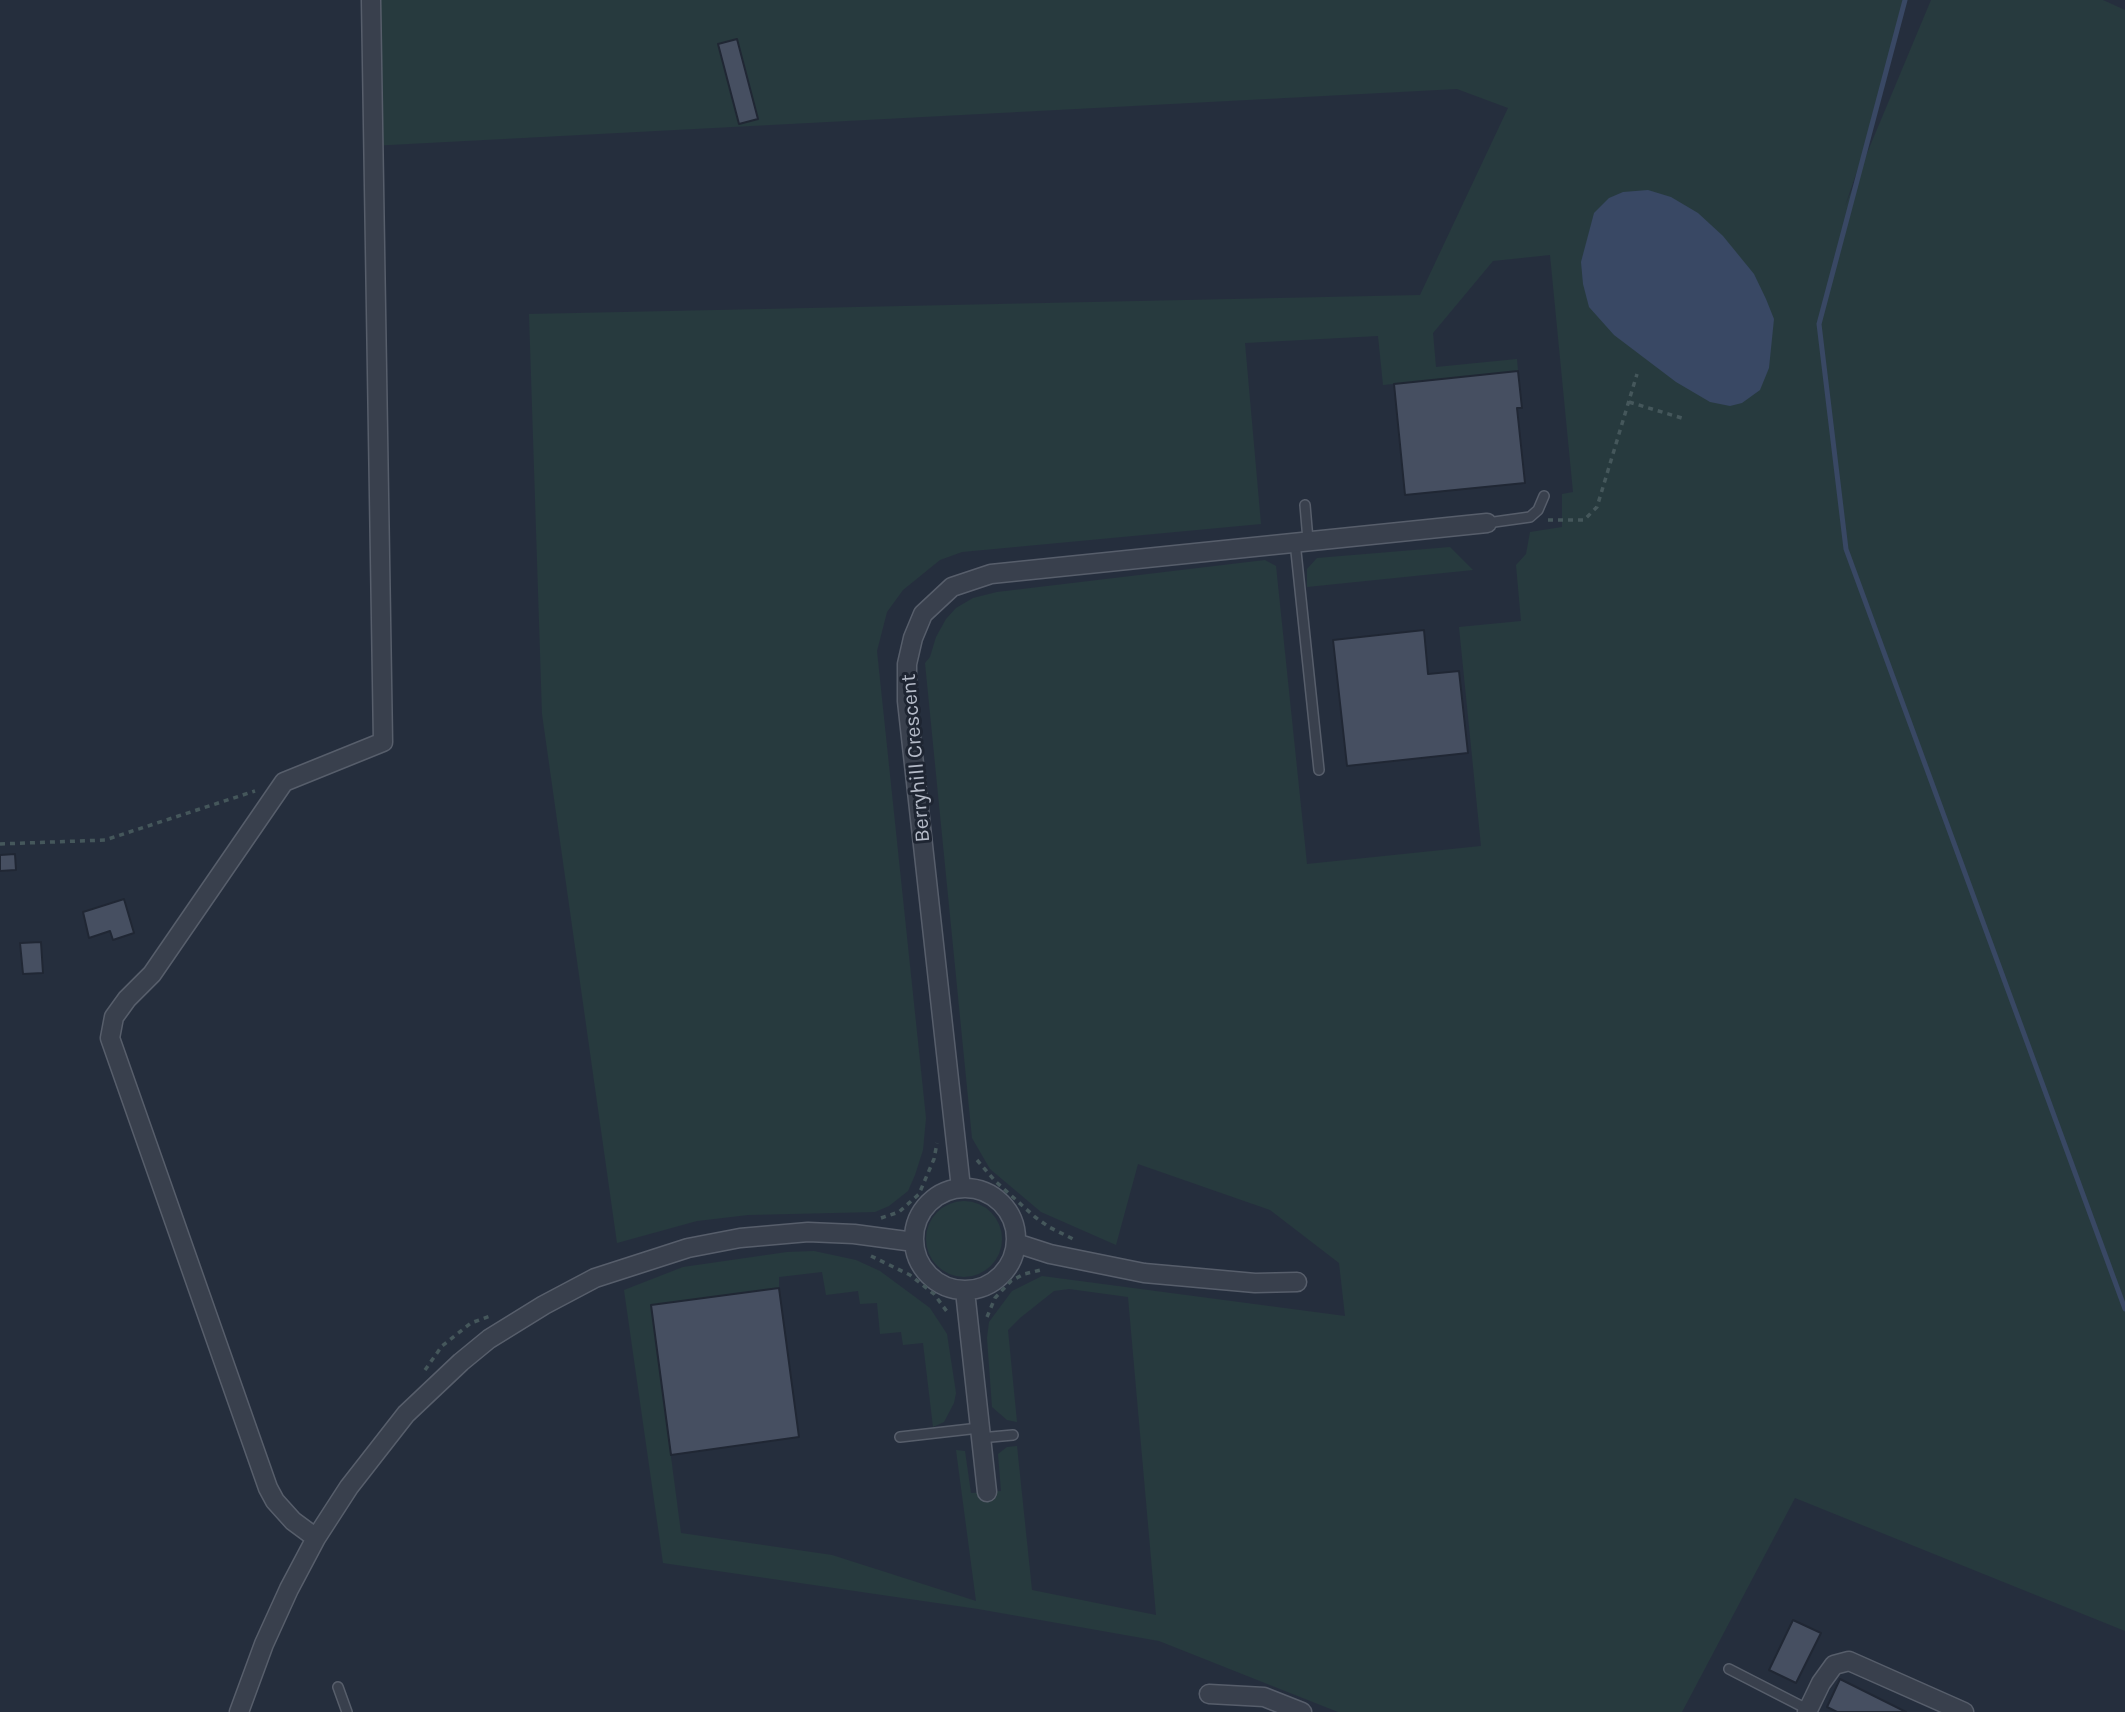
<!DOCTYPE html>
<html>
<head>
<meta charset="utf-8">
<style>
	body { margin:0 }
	canvas { display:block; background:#252e3d }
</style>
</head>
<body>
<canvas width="2125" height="1712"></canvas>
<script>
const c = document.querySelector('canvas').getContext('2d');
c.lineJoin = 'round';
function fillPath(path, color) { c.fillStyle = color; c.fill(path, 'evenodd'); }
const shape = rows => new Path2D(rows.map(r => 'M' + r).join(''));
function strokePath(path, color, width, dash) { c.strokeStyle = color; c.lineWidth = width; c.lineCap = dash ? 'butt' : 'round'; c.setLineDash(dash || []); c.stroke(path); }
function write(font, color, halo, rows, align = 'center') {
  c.font = font + ' Karla,sans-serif'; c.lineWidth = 6; c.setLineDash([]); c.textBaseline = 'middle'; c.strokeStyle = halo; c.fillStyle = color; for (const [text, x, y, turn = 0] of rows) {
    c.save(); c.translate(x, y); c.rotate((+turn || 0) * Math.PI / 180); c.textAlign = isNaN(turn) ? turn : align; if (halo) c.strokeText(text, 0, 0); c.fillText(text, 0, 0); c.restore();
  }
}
fillPath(shape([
	[366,0,1905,0,1865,148,1845,206,1931,0,2103,0,2125,10,2125,1631,1795,1498,1682,1712,1338,1712,1159,1641,978,1609,663,1563,624,1290,683,1267,787,1252,814,1251,856,1260,880,1271,930,1308,947,1334,956,1393,954,1403,944,1422,933,1427,923,1343,903,1345,901,1332,880,1334,877,1303,860,1304,858,1291,826,1295,822,1272,779,1277,779,1288,651,1305,681,1533,832,1555,976,1601,956,1450,965,1451,971,1493,1001,1491,998,1454,1007,1447,1017,1446,1032,1590,1156,1615,1128,1297,1069,1289,1054,1291,1020,1318,1008,1330,1017,1422,1007,1420,992,1407,987,1338,989,1322,1012,1291,1042,1276,1345,1316,1339,1263,1270,1210,1138,1164,1116,1245,1041,1212,990,1169,972,1138,925,663,930,657,936,637,946,619,956,608,973,598,997,592,1265,560,1276,566,1307,864,1481,846,1459,627,1521,621,1516,565,1526,554,1530,532,1562,527,1562,494,1573,492,1550,255,1493,261,1433,333,1436,367,1517,359,1518,371,1383,385,1378,336,1245,343,1261,524,962,552,940,560,903,590,887,612,877,651,926,1118,923,1150,915,1175,908,1191,889,1206,875,1212,748,1215,697,1221,617,1243,542,714,529,314,1420,295,1508,108,1457,89,370,146],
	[1450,547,1473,570,1307,587,1307,569,1317,558],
	'926 1239a38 38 0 1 1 76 0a38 38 0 1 1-76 0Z'
]), '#273a3e');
fillPath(shape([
	[1648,190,1671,197,1698,213,1723,236,1754,274,1766,299,1774,319,1769,368,1760,390,1742,403,1730,406,1710,402,1676,382,1614,335,1589,307,1583,284,1581,262,1594,213,1609,198,1623,192]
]), '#394864');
strokePath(shape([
	[1905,0,1819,324,1846,549,2125,1309]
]), '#394864', 5);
const building = shape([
	[737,39,758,119,739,124,718,44,737,39],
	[1518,371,1522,408,1517,408,1525,483,1405,495,1394,384,1518,371],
	[1424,630,1428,674,1459,671,1468,753,1347,766,1333,640,1424,630],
	[15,854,16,870,0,871,0,855,15,854],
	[124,899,134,933,113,940,110,931,89,938,83,912,124,899],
	[41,942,43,973,23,974,20,943,41,942],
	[779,1288,799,1437,671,1455,651,1305,779,1288],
	[1793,1620,1821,1633,1796,1683,1769,1670,1793,1620],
	[1840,1679,1906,1712,1837,1712,1827,1707,1840,1679]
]);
fillPath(building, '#464f61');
strokePath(building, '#202734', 2);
const service = shape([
	[1305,505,1308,540],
	[1487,523,1530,517,1538,510,1544,496],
	[1295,542,1319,770],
	[900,1437,979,1428],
	[980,1438,1013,1435],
	[1729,1669,1809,1710],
	[338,1687,347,1712]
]);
const minor = shape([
	[961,1188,907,701,907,664,913,638,923,614,952,587,991,574,1487,523],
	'914 1239a51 51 0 1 1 102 0a51 51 0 1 1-102 0Z',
	[1016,1243,1050,1254,1144,1273,1255,1283,1297,1282],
	[965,1291,987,1492],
	[316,1538,293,1521,275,1501,268,1488,110,1038,114,1017,127,999,152,974,284,782,383,742,371,0],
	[1209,1694,1264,1697,1302,1712],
	[239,1712,264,1644,289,1589,316,1538,349,1487,406,1414,461,1362,489,1339,544,1305,595,1278,688,1248,740,1238,808,1232,854,1234,914,1242],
	[1807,1712,1821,1683,1834,1665,1849,1661,1964,1712]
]);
strokePath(service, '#575e6b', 12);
strokePath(minor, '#575e6b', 21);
strokePath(shape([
	[1629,402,1685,419],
	[1548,520,1584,520,1597,507,1637,374],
	[0,844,105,840,255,791],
	[977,1160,995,1181,1035,1217,1049,1227,1073,1239],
	[881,1218,899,1212,919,1194,934,1159,937,1143],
	[871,1256,910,1275,934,1294,948,1313],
	[987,1317,995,1298,1011,1281,1024,1274,1041,1270],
	[425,1370,442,1346,471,1323,490,1316]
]), '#45575b', 3.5, [5, 5]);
strokePath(service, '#39404d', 9);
strokePath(minor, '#39404d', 18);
write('21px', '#b5bbc8', '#1e2532', [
	["Berryhill Crescent",916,758,-95]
]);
</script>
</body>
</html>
